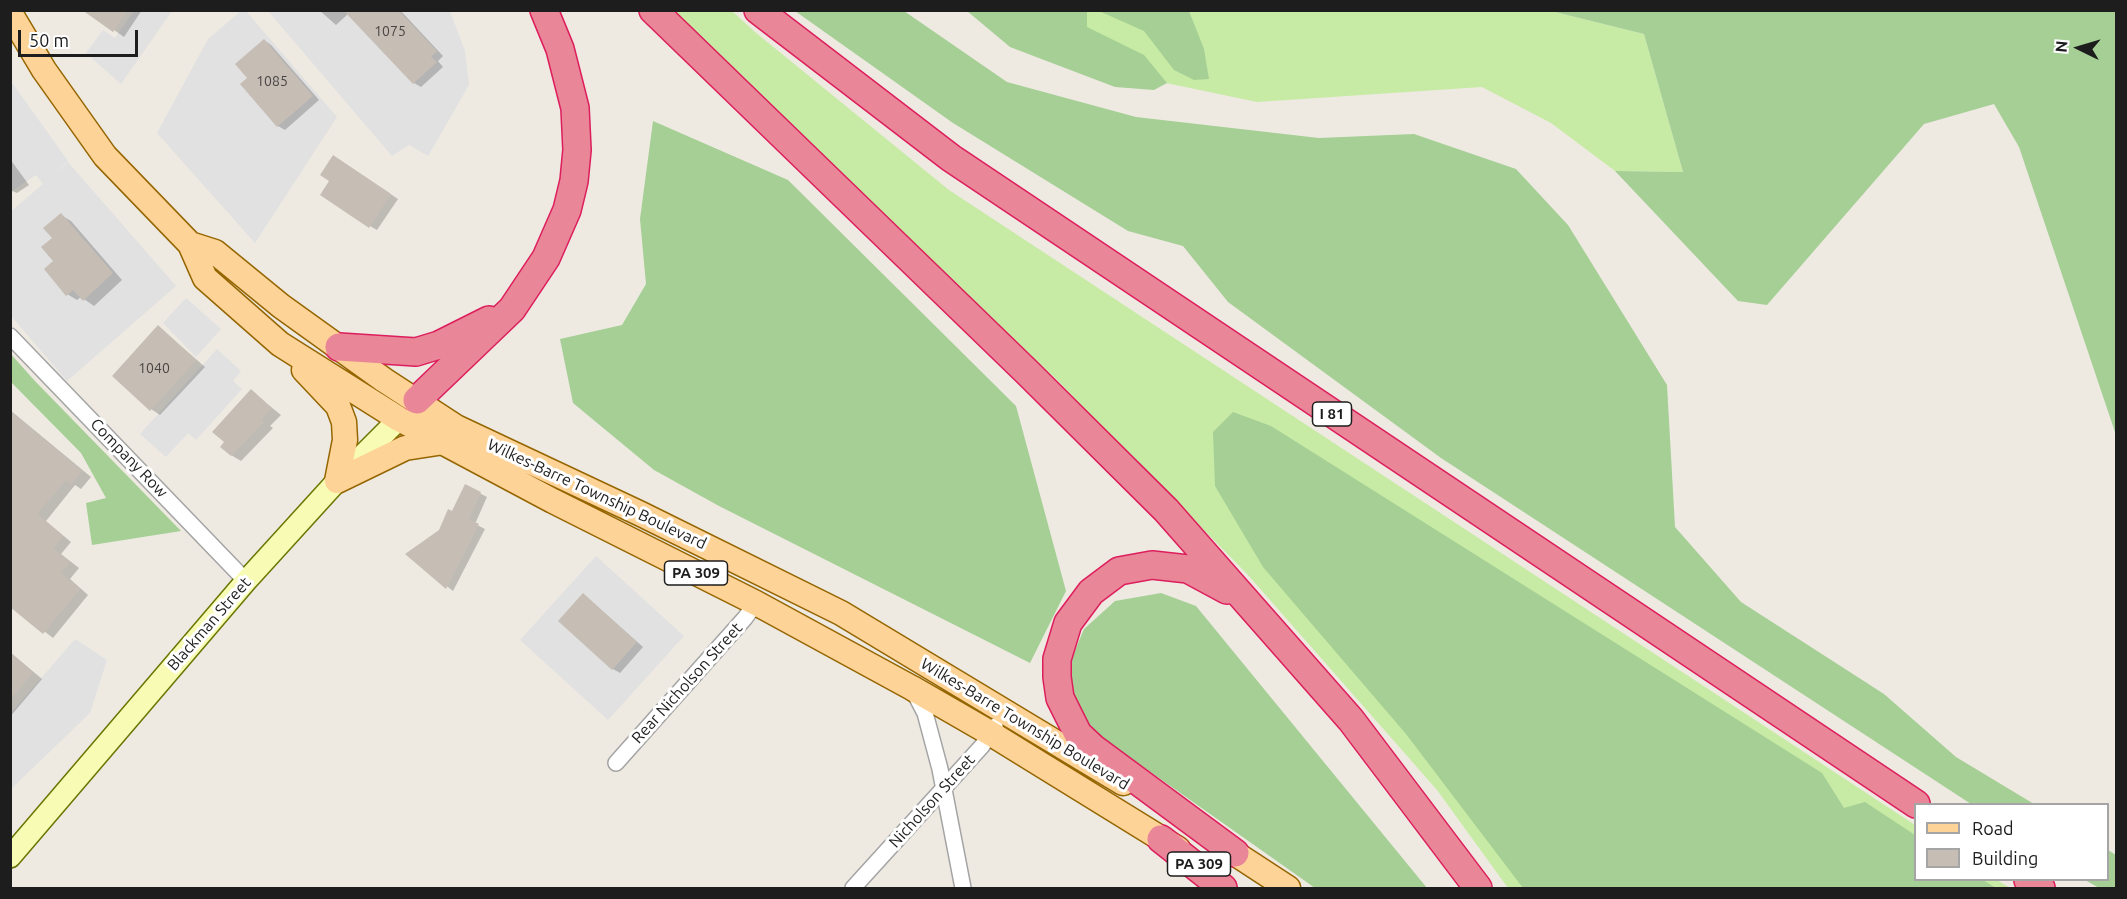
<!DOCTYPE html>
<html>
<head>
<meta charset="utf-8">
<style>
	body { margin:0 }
	#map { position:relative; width:2127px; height:899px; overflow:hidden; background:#eeeae2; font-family:Ubuntu,sans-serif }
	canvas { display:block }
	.frame { position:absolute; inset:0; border:12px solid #1d1d1d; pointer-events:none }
	.legend { position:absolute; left:1914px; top:803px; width:195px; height:78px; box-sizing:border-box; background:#fff; border:2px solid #a5a5a5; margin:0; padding:8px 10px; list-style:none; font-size:18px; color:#1d1d1d }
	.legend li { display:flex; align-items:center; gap:12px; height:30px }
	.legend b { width:30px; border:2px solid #a5a5a5 }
	.north { position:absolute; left:2049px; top:18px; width:60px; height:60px; -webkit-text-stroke:4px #fff; paint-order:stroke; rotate:275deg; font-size:16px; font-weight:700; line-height:24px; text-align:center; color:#1d1d1d }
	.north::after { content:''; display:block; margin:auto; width:21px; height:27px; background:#1d1d1d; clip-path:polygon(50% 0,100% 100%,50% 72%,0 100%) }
	.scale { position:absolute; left:18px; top:30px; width:120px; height:27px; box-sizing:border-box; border:3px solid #1d1d1d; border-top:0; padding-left:8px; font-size:18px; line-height:21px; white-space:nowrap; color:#1d1d1d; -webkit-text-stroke:4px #fff; paint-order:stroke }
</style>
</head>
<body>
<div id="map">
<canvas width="2127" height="899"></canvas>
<div class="frame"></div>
<ul class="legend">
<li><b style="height:8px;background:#fed397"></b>Road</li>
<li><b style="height:16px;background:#c6bdb5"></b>Building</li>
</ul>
<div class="north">N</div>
<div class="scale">50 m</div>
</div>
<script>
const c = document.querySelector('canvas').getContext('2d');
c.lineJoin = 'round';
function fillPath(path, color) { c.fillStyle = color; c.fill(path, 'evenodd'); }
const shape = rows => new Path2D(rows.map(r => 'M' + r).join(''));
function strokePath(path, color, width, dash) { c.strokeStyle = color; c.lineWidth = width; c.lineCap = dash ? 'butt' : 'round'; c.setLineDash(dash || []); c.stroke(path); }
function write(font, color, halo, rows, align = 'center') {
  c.font = font + ' Ubuntu,sans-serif'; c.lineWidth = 6; c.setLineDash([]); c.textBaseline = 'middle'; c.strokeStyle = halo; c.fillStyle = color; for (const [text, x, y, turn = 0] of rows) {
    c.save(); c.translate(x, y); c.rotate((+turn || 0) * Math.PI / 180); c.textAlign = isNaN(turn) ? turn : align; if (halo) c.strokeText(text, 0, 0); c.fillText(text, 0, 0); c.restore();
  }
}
fillPath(shape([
	[667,11,732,11,755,32,949,190,1915,825,1916,880,1997,880,2010,888,1508,888,1437,790,1248,575,1054,377,818,160],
	[974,11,1551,11,1644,34,1683,172,1615,171,1551,123,1482,87,1257,102,1147,79]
]), '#c7eba5');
fillPath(shape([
	[795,11,904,11,1007,82,1136,117,1319,138,1414,134,1516,169,1568,225,1667,385,1675,527,1741,602,1884,694,1956,757,2034,804,1971,804,1441,458,1228,302,1183,246,1128,231,953,123],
	[967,11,1087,11,1087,27,1144,55,1167,83,1154,90,1115,87,1010,47],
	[1099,11,1189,11,1204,49,1209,79,1194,80,1174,70,1144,31],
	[1551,11,2116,11,2116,435,2019,147,1994,104,1924,124,1767,305,1738,301,1615,171,1683,172,1644,34],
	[653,121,788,180,1016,406,1066,591,1030,663,719,506,654,470,573,403,560,339,622,325,646,284,640,219],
	[10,353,34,380,181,531,92,545,86,503,106,498,81,453,11,382],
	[1233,412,1271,426,1822,773,1844,808,1865,802,1915,835,1916,880,1983,880,1996,888,1523,888,1406,734,1263,567,1215,486,1213,432],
	[1161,593,1196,606,1427,888,1315,888,1098,735,1073,704,1068,667,1084,629,1115,601],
	[2108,850,2116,855,2116,888,2099,888,2085,880,2108,880]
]), '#a5cf95');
fillPath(shape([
	[134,11,172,11,121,84,86,53,103,30,115,38],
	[241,11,246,11,337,117,255,243,157,133,208,39],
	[268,11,450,11,465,51,469,85,428,156,409,145,392,156],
	[13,84,68,161,51,176,68,162,176,286,67,381,11,316,10,212,43,184,36,175,11,192,10,85],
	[186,298,221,329,196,357,163,323],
	[217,349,241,371,233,381,242,389,196,440,188,433,166,457,140,434],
	[596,556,684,636,608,720,520,640],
	[75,639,107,660,90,713,11,789,11,713]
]), '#e1e1e1');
fillPath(shape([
	[86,10,142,10,124,37],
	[319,10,400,10,443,56,438,61,443,67,421,87,414,83,348,14,336,25],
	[264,40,271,45,319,100,285,130,278,126,249,78],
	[10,159,29,185,17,193,10,190],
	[341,161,398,199,377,230,370,226],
	[61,215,71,221,122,280,94,306,81,297,77,300,67,294,55,261,54,238],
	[159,327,205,367,160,415,151,409],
	[251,391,281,415,270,426,273,428,241,461,231,455],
	[10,410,91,477,81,489,75,485,46,521,71,542,61,554,79,568,70,579,88,595,53,638,10,605],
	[466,486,487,497,475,524,485,529,453,591,407,555,440,531,453,513],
	[584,595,643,647,620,673,613,669],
	[10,652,42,679,10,717]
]), '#0003');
fillPath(shape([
	[82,10,128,10,113,32],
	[343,10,398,10,437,51,431,57,437,62,413,84],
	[264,39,313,96,277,127,240,84,247,78,235,64],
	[333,155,391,194,369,228,320,195,329,181,320,175],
	[61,213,113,273,83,301,73,290,66,296,44,269,53,261,41,247,52,238,43,228],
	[158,325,196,360,150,411,112,376],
	[251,389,272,408,261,420,264,422,231,456,220,447,224,442,212,432],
	[10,411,82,471,71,485,66,480,37,514,63,536,53,548,70,562,61,573,80,589,43,634,10,607],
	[465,484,481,492,469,519,479,524,446,589,405,554,439,530,448,509,452,511],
	[583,593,637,642,612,670,558,621],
	[10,653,33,673,10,700]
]), '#c6bdb5');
const street = shape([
	[10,336,246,581],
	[914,692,925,713,940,769,963,888],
	[616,763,745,618,756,603],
	[853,888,982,746,995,726]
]);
const secondary = shape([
	[10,857,246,581,337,481,399,419]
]);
const primary = shape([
	[10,13,44,70,105,156,190,244,205,278,280,344,399,419,553,501,756,603,912,688,990,733,1178,849],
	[190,244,215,252,281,306,384,380,456,427,641,514,841,613,1123,783],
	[304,370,338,406,344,422,345,440,337,481],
	[337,481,405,448,444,442],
	[1219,843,1288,888]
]);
const highway = shape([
	[653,10,1027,372,1166,510,1351,720,1478,888],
	[758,10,951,158,1916,804],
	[339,347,416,352,439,345,489,320],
	[417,400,512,309,546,258,567,210,574,181,577,150,575,108,560,49,544,10],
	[1227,590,1188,569,1152,565,1119,571,1091,592,1068,623,1057,659,1057,677,1060,698,1078,734,1093,748,1235,853],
	[1161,839,1223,888],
	[2028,880,2041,888]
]);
strokePath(street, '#a4a4a4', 18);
strokePath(secondary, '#687601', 24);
strokePath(primary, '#956600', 27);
strokePath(highway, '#dd1e5d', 30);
strokePath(street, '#fff', 15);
strokePath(secondary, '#f7fbb3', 21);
strokePath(primary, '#fed397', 24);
strokePath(highway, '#e98697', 27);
write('14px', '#474543', null, [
	["1075",390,31],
	["1085",272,81],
	["1040",154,368]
]);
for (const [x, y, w] of [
	[1332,414,39],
	[696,573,63],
	[1199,864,63]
]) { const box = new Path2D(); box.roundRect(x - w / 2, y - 12, w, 24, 4.5); c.fillStyle = '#fff'; c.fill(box); strokePath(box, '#1d1d1d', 1.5); }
write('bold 15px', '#1d1d1d', null, [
	["I 81",1332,414],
	["PA 309",696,573],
	["PA 309",1199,864]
]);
write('16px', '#1d1d1d', '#fff', [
	["Company Row",129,458,46],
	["Wilkes-Barre Township Boulevard",597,494,25],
	["Blackman Street",209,624,-49],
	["Rear Nicholson Street",687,683,-48],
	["Wilkes-Barre Township Boulevard",1025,724,31],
	["Nicholson Street",932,801,-48]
]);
</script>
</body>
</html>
